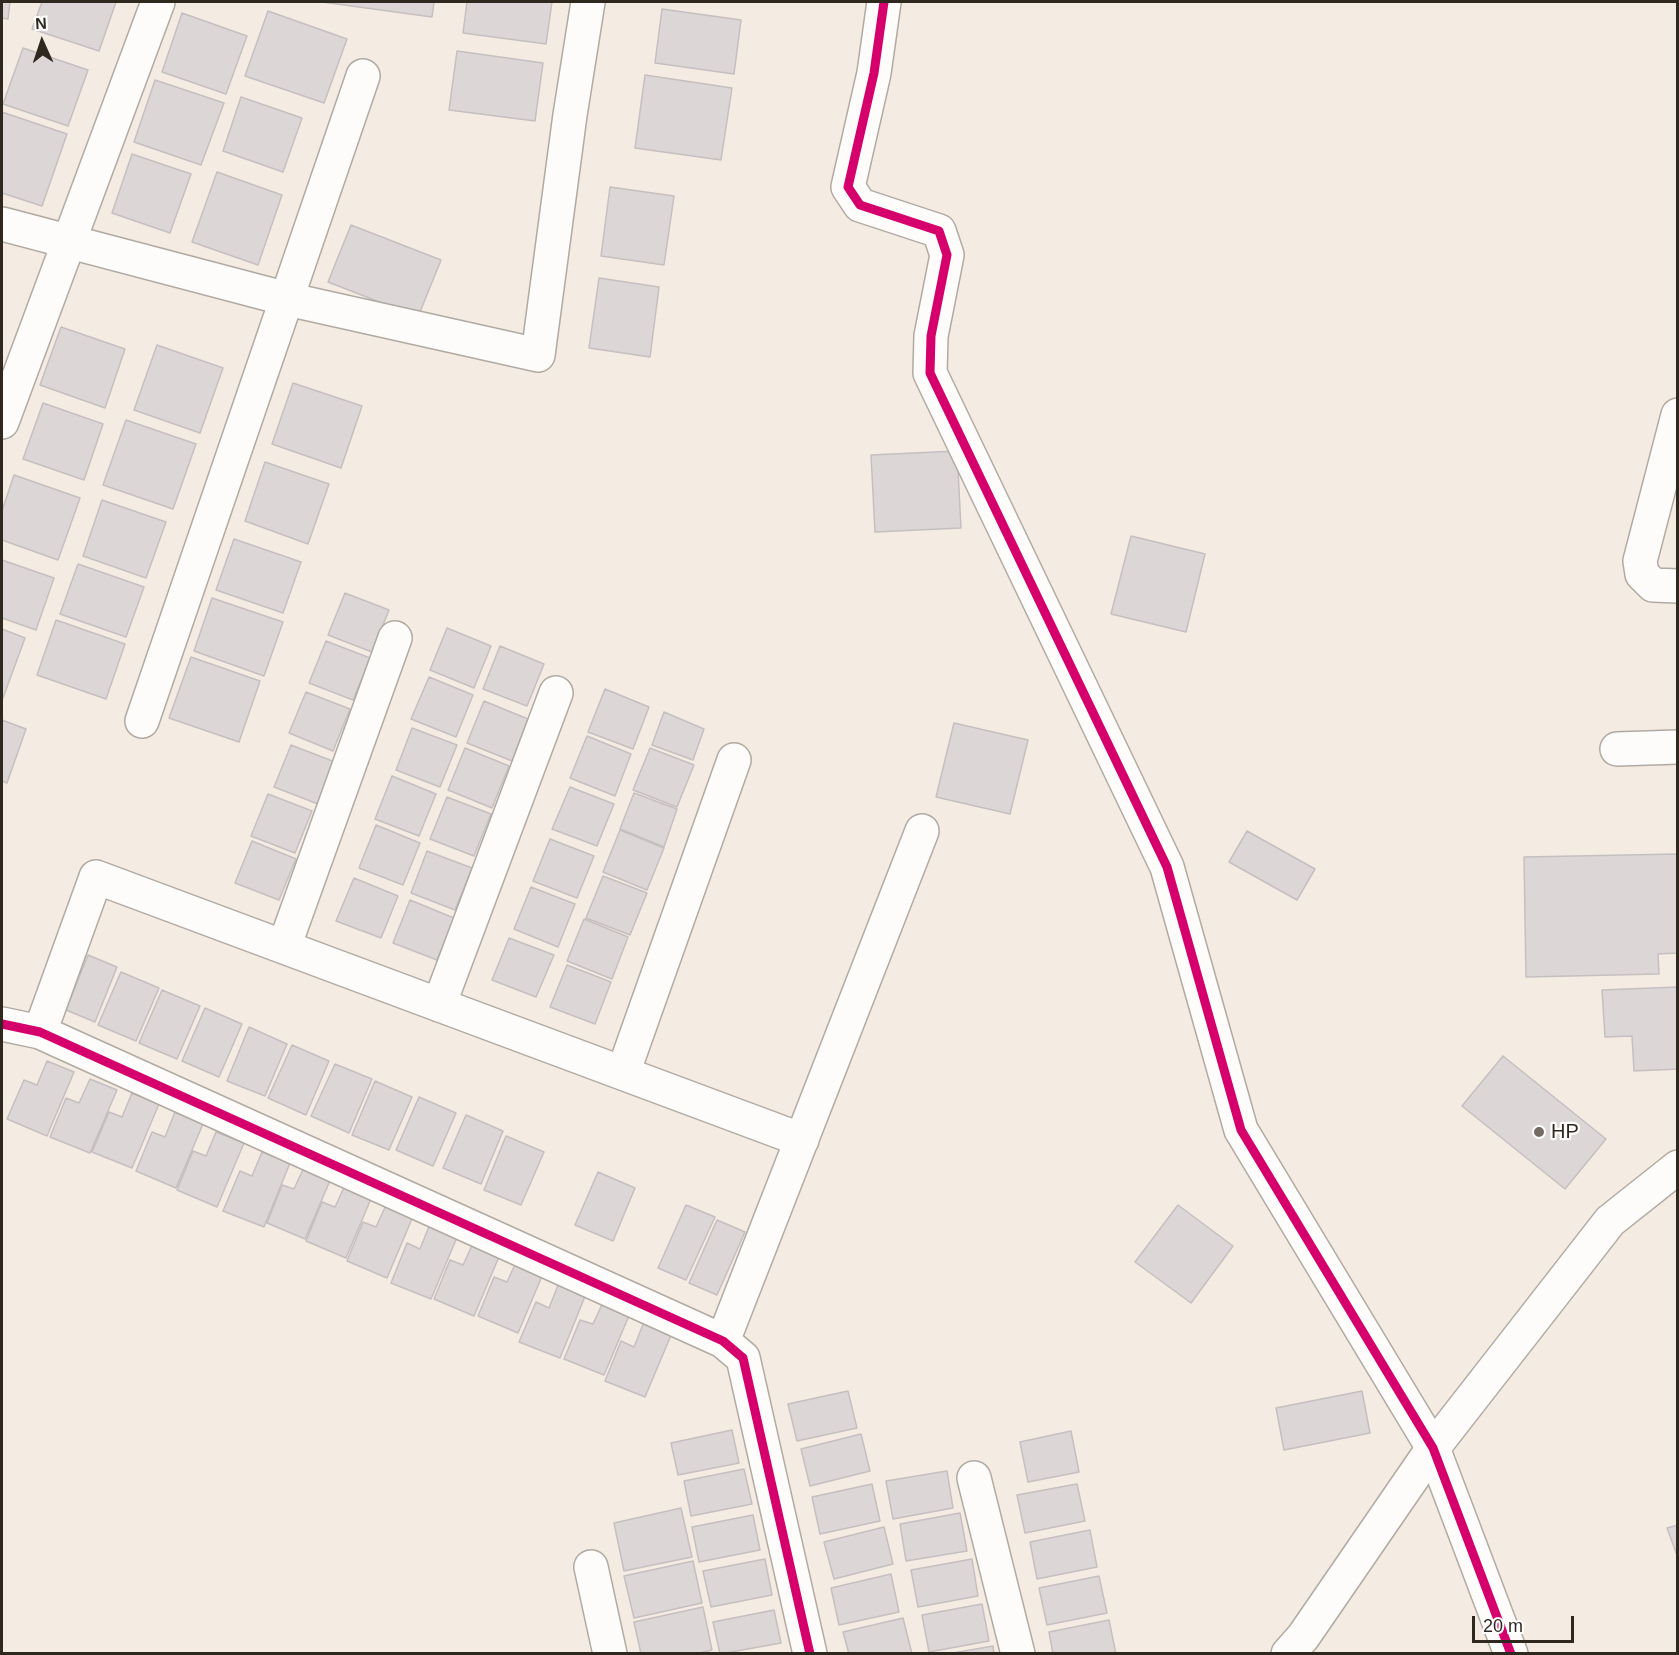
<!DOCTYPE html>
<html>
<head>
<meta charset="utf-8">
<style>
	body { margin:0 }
	#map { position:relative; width:1679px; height:1655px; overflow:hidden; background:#f4ebe2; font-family:Helvetica,sans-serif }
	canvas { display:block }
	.frame { position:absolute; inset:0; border:3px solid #2f281f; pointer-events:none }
	.north { position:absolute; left:12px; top:12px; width:60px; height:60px; -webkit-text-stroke:4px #fff; paint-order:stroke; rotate:357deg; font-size:16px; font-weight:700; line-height:24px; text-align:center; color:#2f281f }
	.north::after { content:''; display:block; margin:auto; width:21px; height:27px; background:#2f281f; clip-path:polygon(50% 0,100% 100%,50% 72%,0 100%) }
	.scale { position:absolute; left:1472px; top:1616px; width:102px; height:27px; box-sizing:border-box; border:3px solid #2f281f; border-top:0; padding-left:8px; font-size:18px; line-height:21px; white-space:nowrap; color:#2f281f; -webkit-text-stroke:4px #fff; paint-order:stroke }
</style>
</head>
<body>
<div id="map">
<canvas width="1679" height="1655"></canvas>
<div class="frame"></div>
<div class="north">N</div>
<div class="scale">20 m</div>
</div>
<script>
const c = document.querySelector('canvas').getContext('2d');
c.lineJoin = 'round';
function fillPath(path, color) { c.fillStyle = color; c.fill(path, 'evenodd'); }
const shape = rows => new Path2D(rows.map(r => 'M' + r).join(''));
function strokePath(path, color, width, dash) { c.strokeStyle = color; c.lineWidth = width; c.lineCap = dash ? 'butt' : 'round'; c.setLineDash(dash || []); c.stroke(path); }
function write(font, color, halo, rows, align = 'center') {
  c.font = font + ' Helvetica,sans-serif'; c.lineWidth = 4.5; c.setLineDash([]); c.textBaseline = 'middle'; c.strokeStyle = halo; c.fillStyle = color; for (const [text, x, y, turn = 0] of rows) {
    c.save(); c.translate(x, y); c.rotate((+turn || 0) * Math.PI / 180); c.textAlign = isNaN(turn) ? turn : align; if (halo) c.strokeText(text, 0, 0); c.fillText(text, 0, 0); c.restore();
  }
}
const building = shape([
	[2,2,10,2,8,19,2,18,2,2],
	[42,2,116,2,99,51,32,29,42,2],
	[322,2,434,2,432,17,322,2],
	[467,2,552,2,546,44,463,33,467,2],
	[662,9,741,20,734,74,655,63,662,9],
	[268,11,347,39,324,103,245,76,268,11],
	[182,13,247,36,226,94,162,72,182,13],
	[23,48,88,70,68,126,3,104,23,48],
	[457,51,543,63,535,121,449,110,457,51],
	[645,75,732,88,721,160,635,148,645,75],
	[155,80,224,103,201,165,134,142,155,80],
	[241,97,302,118,283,172,223,151,241,97],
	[2,112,67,134,42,206,2,193,2,112],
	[132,154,191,174,170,233,112,213,132,154],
	[217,172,282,195,258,265,192,242,217,172],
	[610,187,674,196,664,265,601,256,610,187],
	[351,225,441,260,418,317,328,282,351,225],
	[599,278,659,287,650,357,589,348,599,278],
	[61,327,125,349,105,408,40,385,61,327],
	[157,345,223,368,200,433,134,410,157,345],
	[293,383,362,406,341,468,272,444,293,383],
	[43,403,103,424,84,480,23,459,43,403],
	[126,420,196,444,173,509,103,485,126,420],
	[957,451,961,528,875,532,871,455,957,451],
	[265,462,329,484,308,544,245,521,265,462],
	[14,475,80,498,58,560,2,540,2,511,14,475],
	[102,500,166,522,146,578,83,556,102,500],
	[1131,536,1205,554,1186,632,1111,614,1131,536],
	[234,539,301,562,283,613,216,590,234,539],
	[2,560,54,578,36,630,2,618,2,560],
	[78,564,144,587,126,637,60,614,78,564],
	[345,593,389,610,372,652,328,635,345,593],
	[212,598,283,622,264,676,194,651,212,598],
	[56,620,125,644,106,699,37,675,56,620],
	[447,628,491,646,474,688,430,670,447,628],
	[2,629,25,638,3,698,2,697,2,629],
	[326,641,370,658,353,700,309,683,326,641],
	[500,646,544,664,527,706,483,689,500,646],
	[191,657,260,681,239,742,169,718,191,657],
	[429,677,473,695,456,737,411,719,429,677],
	[605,689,649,707,633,749,588,732,605,689],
	[306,692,350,709,333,751,289,733,306,692],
	[484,701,528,719,512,761,467,743,484,701],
	[664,712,704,729,693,760,652,745,664,712],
	[2,720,26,729,7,783,2,781,2,720],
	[954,723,1028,740,1010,814,936,797,954,723],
	[412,728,457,745,440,787,396,770,412,728],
	[587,736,631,754,615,796,570,778,587,736],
	[291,745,335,762,318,804,274,787,291,745],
	[465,748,509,766,492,808,448,790,465,748],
	[650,748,694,765,677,807,633,790,650,748],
	[392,776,436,794,419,836,375,819,392,776],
	[570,787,614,804,597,846,552,829,570,787],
	[634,793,677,809,664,847,620,829,634,793],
	[268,794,312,811,295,853,251,836,268,794],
	[447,797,491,814,474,856,430,839,447,797],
	[376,825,420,843,403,885,359,868,376,825],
	[620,830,664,848,647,890,603,872,620,830],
	[1247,831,1315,869,1297,900,1229,862,1247,831],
	[550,839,594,856,577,898,533,881,550,839],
	[252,841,296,859,279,900,235,883,252,841],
	[427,851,472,868,455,910,411,893,427,851],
	[1678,854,1678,953,1658,954,1659,974,1526,977,1524,857,1678,854],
	[603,876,647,893,630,935,586,918,603,876],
	[354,878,398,896,381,938,336,921,354,878],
	[531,887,575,904,558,947,514,929,531,887],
	[410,900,454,918,437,960,393,943,410,900],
	[584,919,628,937,612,979,567,961,584,919],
	[509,938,554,955,536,997,492,980,509,938],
	[88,955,117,967,95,1022,66,1010,88,955],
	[567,965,611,982,595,1024,550,1007,567,965],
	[121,972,159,988,136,1041,98,1025,121,972],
	[1678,987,1678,1069,1634,1071,1632,1036,1605,1037,1602,990,1678,987],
	[162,990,200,1006,177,1059,139,1043,162,990],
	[205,1008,242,1024,219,1077,182,1061,205,1008],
	[249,1027,287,1044,265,1096,227,1081,249,1027],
	[292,1045,329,1061,306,1115,268,1098,292,1045],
	[1503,1056,1606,1139,1565,1189,1462,1106,1503,1056],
	[47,1061,74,1072,47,1136,7,1119,24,1080,37,1085,47,1061],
	[335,1064,372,1079,349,1133,311,1116,335,1064],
	[90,1079,117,1090,90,1153,50,1137,66,1098,79,1103,90,1079],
	[375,1081,412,1097,389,1150,352,1135,375,1081],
	[132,1093,159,1104,132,1168,92,1152,109,1112,122,1117,132,1093],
	[419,1097,456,1113,433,1166,396,1150,419,1097],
	[175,1112,203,1124,176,1188,136,1171,152,1132,165,1137,175,1112],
	[466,1115,503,1131,481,1184,443,1168,466,1115],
	[216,1132,244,1143,217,1207,177,1190,193,1151,206,1156,216,1132],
	[506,1136,544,1152,521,1205,484,1190,506,1136],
	[262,1152,290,1163,264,1227,223,1211,240,1171,252,1176,262,1152],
	[305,1165,332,1176,305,1239,267,1223,282,1185,294,1189,305,1165],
	[598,1172,635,1188,613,1241,575,1225,598,1172],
	[346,1183,373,1194,346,1258,306,1241,322,1202,335,1207,346,1183],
	[387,1203,414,1214,387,1278,347,1261,363,1222,376,1227,387,1203],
	[686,1205,715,1217,686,1280,658,1268,686,1205],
	[1178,1205,1233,1246,1191,1303,1135,1262,1178,1205],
	[717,1220,745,1232,717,1295,689,1283,717,1220],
	[430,1224,458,1235,431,1299,391,1283,407,1243,420,1249,430,1224],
	[474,1241,501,1252,474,1316,434,1299,450,1260,463,1265,474,1241],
	[518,1258,545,1269,518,1333,478,1316,494,1277,507,1282,518,1258],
	[559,1283,586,1294,560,1358,519,1342,536,1302,549,1308,559,1283],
	[604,1300,631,1311,604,1375,564,1359,580,1320,593,1324,604,1300],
	[644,1322,672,1333,645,1397,605,1381,621,1341,634,1347,644,1322],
	[848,1391,857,1428,797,1441,788,1404,848,1391],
	[1362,1391,1370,1433,1284,1450,1276,1408,1362,1391],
	[732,1430,739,1463,678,1475,671,1443,732,1430],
	[1071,1431,1079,1472,1028,1482,1020,1442,1071,1431],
	[861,1434,870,1471,810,1486,801,1449,861,1434],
	[744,1469,752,1504,691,1516,684,1481,744,1469],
	[947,1471,953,1508,893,1519,886,1481,947,1471],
	[872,1484,880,1521,820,1534,812,1497,872,1484],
	[1077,1484,1085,1521,1025,1533,1017,1495,1077,1484],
	[681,1508,692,1557,624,1571,614,1523,681,1508],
	[960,1513,967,1551,906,1561,900,1524,960,1513],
	[753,1515,760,1550,699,1562,692,1527,753,1515],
	[1678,1525,1678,1558,1667,1528,1678,1525],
	[884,1527,893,1564,834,1579,824,1542,884,1527],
	[1090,1530,1097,1567,1037,1579,1030,1542,1090,1530],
	[765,1559,772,1595,711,1607,703,1571,765,1559],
	[972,1559,978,1596,918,1607,911,1570,972,1559],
	[693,1561,702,1603,634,1618,624,1576,693,1561],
	[891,1574,899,1612,839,1625,831,1588,891,1574],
	[1099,1576,1107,1613,1047,1625,1039,1588,1099,1576],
	[982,1604,989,1641,929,1652,922,1615,982,1604],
	[703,1607,712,1650,696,1654,641,1654,634,1622,703,1607],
	[774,1610,781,1643,720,1654,713,1622,774,1610],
	[903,1618,912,1654,849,1654,843,1632,903,1618],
	[1109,1620,1116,1654,1053,1654,1049,1632,1109,1620],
	[993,1646,994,1654,947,1654,993,1646]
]);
fillPath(building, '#dcd6d7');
strokePath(building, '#c5bfc0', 1.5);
const minor = shape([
	[884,2,874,73,848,187,860,205,939,231,947,255,931,336,930,373,1167,867,1241,1130,1433,1448,1511,1654],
	[2,224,287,299,538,355,570,115,588,2],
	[1678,415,1640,561,1642,574,1653,585,1678,586],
	[2,422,158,2],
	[142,721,363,76],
	[1617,749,1678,747],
	[284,947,395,638],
	[439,1005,556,693],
	[2,1024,40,1032,723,1341,743,1358,810,1654],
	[40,1032,96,877,802,1140],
	[623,1073,734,760],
	[723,1341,922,831],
	[974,1478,1018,1654],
	[591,1567,610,1654]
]);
const major = shape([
	[1288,1654,1303,1637,1433,1448,1610,1221,1678,1167]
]);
strokePath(minor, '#b1aaa2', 36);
strokePath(major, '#b1aaa2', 36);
strokePath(minor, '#fdfcfb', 33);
strokePath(major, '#fdfcfb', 33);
strokePath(shape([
	[884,2,874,73,848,187,860,205,939,231,947,255,931,336,930,373,1167,867,1241,1130,1433,1448,1511,1654],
	[2,1024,40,1032,723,1341,743,1358,810,1654]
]), '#d6006c', 9);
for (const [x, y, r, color] of [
	[1539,1132,6,"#746c63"]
]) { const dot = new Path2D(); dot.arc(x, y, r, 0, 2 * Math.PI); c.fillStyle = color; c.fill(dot); strokePath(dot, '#fff', 2); }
write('20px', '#2f281f', '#fff', [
	["HP",1551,1132]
], 'left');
</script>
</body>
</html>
